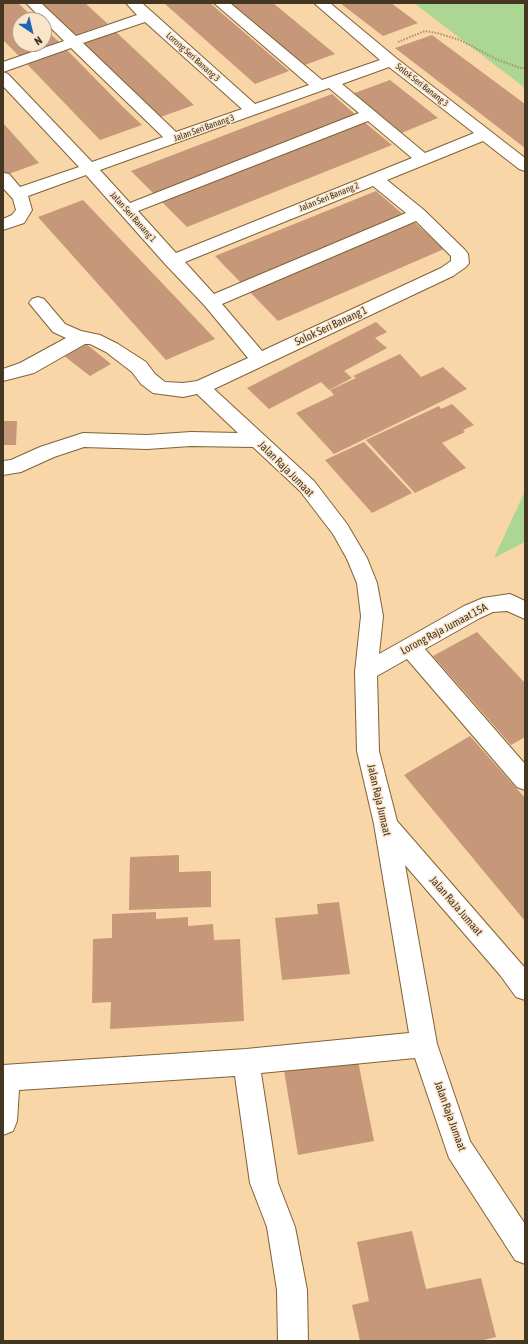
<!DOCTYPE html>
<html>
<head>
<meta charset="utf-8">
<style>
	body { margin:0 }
	#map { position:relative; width:528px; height:1344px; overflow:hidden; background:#f8d6a7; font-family:"Asap Condensed",sans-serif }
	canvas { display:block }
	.frame { position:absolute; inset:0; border:4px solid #433623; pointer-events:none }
	.north { position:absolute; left:12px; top:12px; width:40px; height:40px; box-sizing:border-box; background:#fae5ca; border:1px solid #b19f87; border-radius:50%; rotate:145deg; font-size:11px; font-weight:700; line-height:16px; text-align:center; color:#433623 }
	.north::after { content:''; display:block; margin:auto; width:14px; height:18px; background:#1f65b5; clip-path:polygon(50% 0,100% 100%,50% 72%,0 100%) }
</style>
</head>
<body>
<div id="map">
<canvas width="528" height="1344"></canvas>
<div class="frame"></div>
<div class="north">N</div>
</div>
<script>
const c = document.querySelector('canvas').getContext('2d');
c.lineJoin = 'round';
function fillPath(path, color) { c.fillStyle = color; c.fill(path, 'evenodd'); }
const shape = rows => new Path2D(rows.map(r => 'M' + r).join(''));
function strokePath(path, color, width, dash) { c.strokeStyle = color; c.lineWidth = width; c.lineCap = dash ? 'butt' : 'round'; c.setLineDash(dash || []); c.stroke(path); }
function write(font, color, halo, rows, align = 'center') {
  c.font = font + ' "Asap Condensed",sans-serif'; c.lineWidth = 3; c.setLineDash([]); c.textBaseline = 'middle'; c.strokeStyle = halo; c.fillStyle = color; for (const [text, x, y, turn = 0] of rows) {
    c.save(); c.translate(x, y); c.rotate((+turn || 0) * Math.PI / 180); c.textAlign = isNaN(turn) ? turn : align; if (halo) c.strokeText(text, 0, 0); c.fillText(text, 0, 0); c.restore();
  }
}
fillPath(shape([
	[414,3,525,3,525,88],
	[525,491,525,542,494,558]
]), '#abd694');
fillPath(shape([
	[3,3,18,3,36,20,20,20,20,44,44,44,44,28,59,42,19,56,3,40],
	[35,3,85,3,108,24,70,37],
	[164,3,210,3,289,71,255,84],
	[228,3,273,3,335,54,302,66],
	[340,3,391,3,418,23,383,36],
	[116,32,194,105,155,119,78,45],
	[432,35,525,104,525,148,395,48],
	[67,50,124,108,142,125,100,140,27,64],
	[390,80,438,118,399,134,352,94],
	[332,94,358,117,156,196,131,171],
	[363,121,392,145,187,227,160,200],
	[3,123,39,163,3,176],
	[376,191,406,217,244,286,215,256],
	[83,200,182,304,215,339,166,360,38,217],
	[412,220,444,249,278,321,248,290],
	[376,322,387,332,375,338,387,348,344,371,352,378,329,390,321,382,269,409,247,388],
	[80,339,111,364,90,376,59,352],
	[400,354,421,377,443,367,467,389,334,454,296,413,334,395,330,390,356,378,353,376],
	[452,404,474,425,463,430,465,432,442,443,466,468,415,493,366,440,439,406,441,409],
	[3,421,17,421,16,445,3,445],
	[364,442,412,493,372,513,325,460],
	[477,632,525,683,525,737,511,745,433,656],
	[470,736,525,798,525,921,404,775],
	[179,855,179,872,211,871,211,907,129,910,130,857],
	[339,902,350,974,282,980,275,918,318,914,317,904],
	[156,912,156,919,188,917,188,926,213,924,214,940,240,939,244,1021,110,1029,111,1002,92,1003,93,939,112,938,112,914],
	[355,1046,374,1141,298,1155,282,1058],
	[412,1231,426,1289,481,1278,496,1337,479,1341,360,1341,352,1305,369,1301,357,1242]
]), '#c69778');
const minor = shape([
	[26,3,41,3,76,36,137,15,126,3,142,3,255,104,309,85,214,3,230,3,322,80,380,60,314,3,330,3,396,58,525,158,525,171,519,169,483,141,387,180,424,210,465,250,468,254,469,263,466,267,453,276,214,389,314,481,347,524,367,558,377,583,383,616,379,654,464,606,483,598,510,594,525,601,525,619,507,611,493,612,480,618,425,649,525,764,525,790,517,787,407,659,377,676,379,751,397,821,525,968,525,1000,516,997,500,975,405,865,437,1044,470,1141,525,1224,525,1264,515,1260,449,1158,415,1058,261,1073,278,1183,295,1227,307,1290,308,1341,278,1341,277,1290,267,1227,250,1183,235,1076,19,1090,17,1121,13,1131,3,1135,3,1065,246,1049,409,1033,374,824,357,751,355,672,361,616,357,583,347,559,333,534,300,491,253,447,191,446,147,449,84,447,54,457,21,472,3,475,3,461,11,460,40,447,83,433,147,435,191,432,238,433,197,394,183,397,153,393,141,384,132,372,106,352,90,344,85,344,34,373,3,381,3,369,20,363,66,338,53,332,29,303,32,299,38,297,44,299,65,324,81,331,100,335,118,344,146,362,155,374,165,382,183,383,197,381,248,358,205,306,166,265,86,175,28,196,32,210,24,223,3,230,3,219,12,215,16,210,13,199,3,188,3,173,9,174,20,187,79,167,3,86,3,72,8,74,92,162,163,137,71,48,3,72,3,62,64,41,26,3],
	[145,22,242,109,176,132,83,43,145,22],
	[389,67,474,133,425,153,342,84,389,67],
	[329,88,359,113,130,203,100,170,329,88],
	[368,121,412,158,176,253,138,211,368,121],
	[373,186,406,213,214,294,185,262,373,186],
	[416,221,451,256,451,261,441,268,262,351,222,304,416,221]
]);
strokePath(minor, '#806237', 2);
strokePath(shape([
	[398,42,425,31,437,33,460,40,498,60,520,68,525,68]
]), '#aa916e', 2, [1.5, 1.5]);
fillPath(minor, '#fff');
write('9px', '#433623', '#fae5ca', [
	["Lorong Seri Banang 3",193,57,42],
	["Solok Seri Banang 3",422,85,38],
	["Jalan Seri Banang 3",204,128,-20],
	["Jalan Seri Banang 2",329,197,-22],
	["Jalan Seri Banang 1",133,217,48]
]);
write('11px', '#433623', '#fae5ca', [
	["Solok Seri Banang 1",331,326,-25],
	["Jalan Raja Jumaat",286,469,45],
	["Lorong Raja Jumaat 15A",444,629,-28],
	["Jalan Raja Jumaat",379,800,77],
	["Jalan RaJa Jumaat",456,906,49],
	["Jalan Raja Jumaat",450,1116,70]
]);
</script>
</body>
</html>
